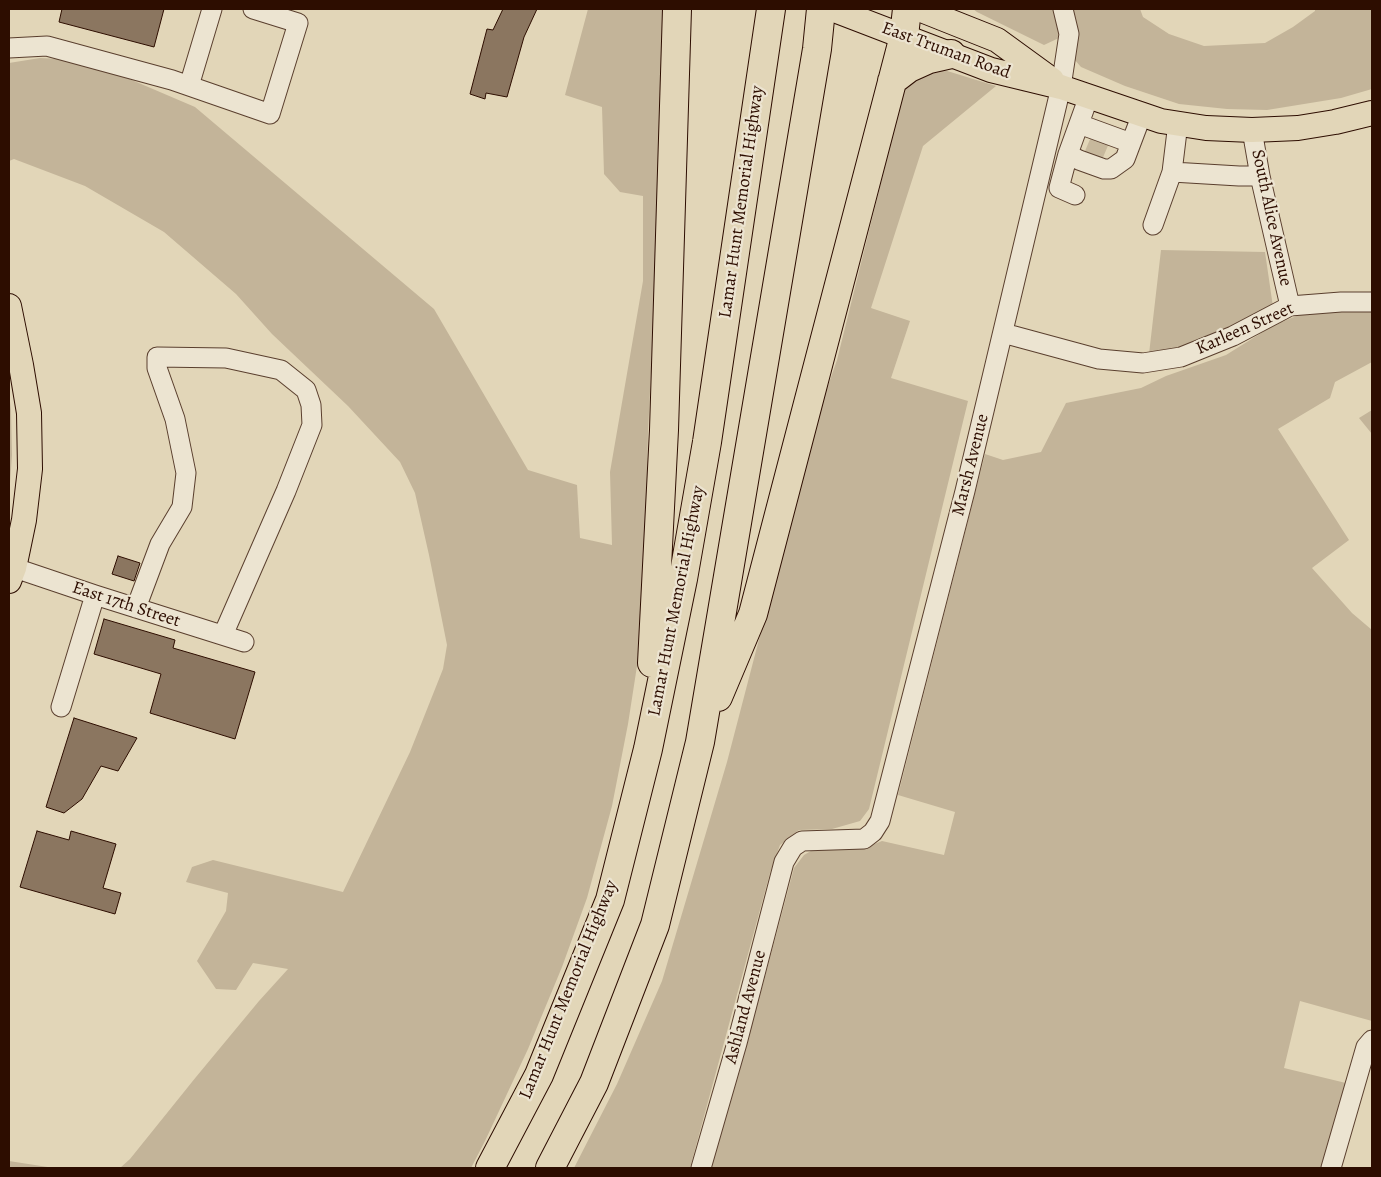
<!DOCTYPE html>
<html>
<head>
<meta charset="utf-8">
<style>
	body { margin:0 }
	#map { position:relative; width:1381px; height:1177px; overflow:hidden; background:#e2d6b8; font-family:Alegreya,serif }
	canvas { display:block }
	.frame { position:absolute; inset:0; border:10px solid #2d0d00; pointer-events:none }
</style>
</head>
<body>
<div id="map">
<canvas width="1381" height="1177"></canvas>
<div class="frame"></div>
</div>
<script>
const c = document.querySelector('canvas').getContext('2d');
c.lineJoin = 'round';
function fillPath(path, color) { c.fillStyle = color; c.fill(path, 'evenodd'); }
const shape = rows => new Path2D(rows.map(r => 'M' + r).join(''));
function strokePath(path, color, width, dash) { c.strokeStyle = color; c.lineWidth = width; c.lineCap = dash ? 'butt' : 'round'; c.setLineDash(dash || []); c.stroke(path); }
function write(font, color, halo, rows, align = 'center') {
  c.font = font + ' Alegreya,serif'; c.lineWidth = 4.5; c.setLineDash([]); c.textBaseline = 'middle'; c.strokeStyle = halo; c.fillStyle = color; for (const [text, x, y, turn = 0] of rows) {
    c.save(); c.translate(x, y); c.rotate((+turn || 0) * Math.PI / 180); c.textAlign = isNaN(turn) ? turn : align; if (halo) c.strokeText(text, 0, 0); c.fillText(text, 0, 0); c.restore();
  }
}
fillPath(shape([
	[588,9,666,9,657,250,648,432,645,564,637,666,628,724,612,806,587,898,562,967,528,1049,485,1141,471,1168,120,1168,130,1159,196,1077,259,1001,288,969,253,963,236,990,216,989,197,961,226,911,228,893,186,882,192,867,213,860,343,892,410,752,443,669,447,645,429,555,415,493,400,462,348,406,272,334,236,294,164,232,85,186,14,159,9,161,9,63,40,58,85,60,195,107,434,309,528,470,577,485,580,538,612,545,610,472,643,281,643,196,620,192,604,174,602,107,565,95],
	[973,9,1055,9,1061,24,1059,38,1044,45,977,12],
	[1068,9,1140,9,1143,17,1169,34,1204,46,1265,43,1293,27,1315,11,1315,9,1372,9,1372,89,1341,98,1267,110,1227,109,1179,104,1125,86,1081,67,1074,59],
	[929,69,944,70,996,86,923,146,871,308,910,321,891,378,968,401,869,809,860,821,832,829,799,830,780,845,770,873,690,1168,574,1168,617,1084,662,981,727,762,817,417,837,360,901,102,908,81],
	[1161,250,1265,252,1273,307,1227,331,1193,344,1149,354],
	[1372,309,1372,362,1335,382,1330,398,1278,429,1349,540,1312,568,1352,613,1372,630,1372,1021,1300,1001,1284,1068,1350,1084,1325,1168,709,1168,763,984,794,868,804,855,816,848,869,846,882,841,944,855,955,812,898,795,985,454,1003,460,1041,452,1066,403,1141,388,1166,376,1226,355,1274,325,1299,315,1336,310],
	[9,393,11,410,12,455,9,498],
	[1372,410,1372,434,1359,418],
	[9,1161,54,1168,9,1168]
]), '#c3b499');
const building = shape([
	[62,9,164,9,154,47,59,22,62,9],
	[503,9,537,9,524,37,507,97,486,93,485,99,470,94,487,29,493,30,503,9],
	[118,556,140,563,134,581,112,574,118,556],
	[104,619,175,640,173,648,255,672,235,739,150,713,161,674,94,654,104,619],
	[74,718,137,738,118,771,101,766,82,799,64,813,46,807,74,718],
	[37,831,69,840,71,831,116,844,103,888,121,893,115,914,20,887,37,831]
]);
fillPath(building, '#8b7660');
strokePath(building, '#2d0d00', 1);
strokePath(shape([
	[1088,144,1114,155]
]), '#c7b89c', 19, [19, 9]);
const minor = shape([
	[9,48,47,46,172,80,270,114,298,23,253,9],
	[189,86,212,9],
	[1079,124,1131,143],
	[1252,130,1260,176,1290,306],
	[1068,154,1079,160,1104,169,1111,169,1125,159,1142,114],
	[1172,172,1239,176,1260,176],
	[1075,195,1059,188,1068,154,1089,96],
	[1153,225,1172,172,1178,123],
	[1003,333,1099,359,1143,363,1181,357,1233,336,1290,306,1341,302,1372,302],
	[9,566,95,595,244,642],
	[136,608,160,544,182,507,186,473,175,419,157,368,157,357,226,358,281,370,306,390,311,405,312,425,286,491,223,635],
	[61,707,95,595],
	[701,1168,737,1043,784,862,793,847,802,841,864,839,873,832,880,821,965,491,1061,87,1069,34,1063,9],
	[1331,1168,1366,1047,1372,1040]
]);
const major = shape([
	[832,9,991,70,1061,87,1161,121,1206,128,1252,130,1298,128,1335,122,1372,113],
	[919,9,997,40,1052,80],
	[9,306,21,365,29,413,30,469,24,520,14,568,9,581]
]);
const highway = shape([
	[892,81,909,68,929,59,951,54],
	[652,663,664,430,677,9],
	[718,697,753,614,904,36,907,9],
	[490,1168,539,1075,610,900,648,749,683,579,707,442,771,9],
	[550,1168,594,1083,655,925,700,742,817,49,821,9]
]);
strokePath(minor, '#5a3f2e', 21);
strokePath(major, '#2d0d00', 26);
strokePath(highway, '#2d0d00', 30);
strokePath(minor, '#ece4d1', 19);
strokePath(major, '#e2d6b8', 24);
strokePath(highway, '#e2d6b8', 28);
write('18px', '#2d0d00', '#ece4d1', [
	["East Truman Road",946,51,20],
	["Lamar Hunt Memorial Highway",742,202,-82],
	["South Alice Avenue",1271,218,78],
	["Karleen Street",1245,329,-24],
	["Marsh Avenue",971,465,-76],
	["Lamar Hunt Memorial Highway",677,601,-79],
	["East 17th Street",126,605,18],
	["Lamar Hunt Memorial Highway",569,990,-68],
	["Ashland Avenue",746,1007,-75]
]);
</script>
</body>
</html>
